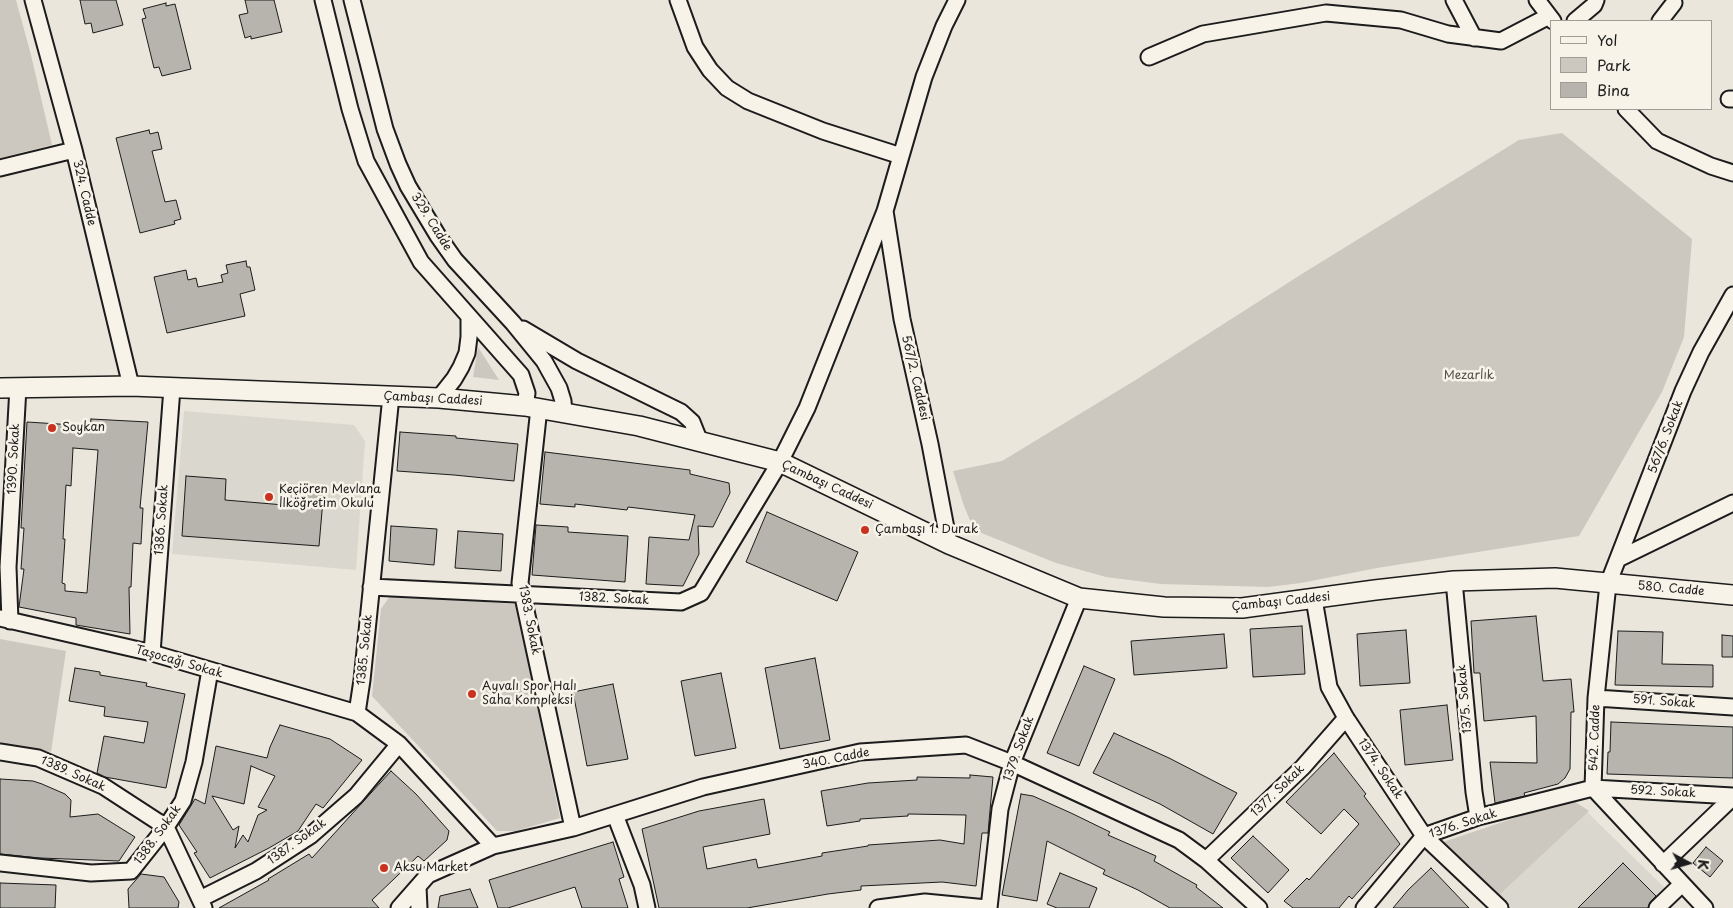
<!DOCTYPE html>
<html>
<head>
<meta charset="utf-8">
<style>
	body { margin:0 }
	#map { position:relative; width:1733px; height:908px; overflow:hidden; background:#eae6dc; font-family:"Playpen Sans",sans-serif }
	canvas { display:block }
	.legend { position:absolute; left:1550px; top:20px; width:162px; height:90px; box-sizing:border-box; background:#f7f3e8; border:1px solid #9f9d96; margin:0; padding:6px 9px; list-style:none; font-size:15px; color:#1c1c1c }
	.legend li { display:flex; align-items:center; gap:10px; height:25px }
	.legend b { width:25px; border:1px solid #9f9d96 }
	.north { position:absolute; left:1663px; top:838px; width:50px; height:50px; -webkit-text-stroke:4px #f7f3e8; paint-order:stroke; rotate:96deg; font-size:14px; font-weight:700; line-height:20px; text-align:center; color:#1c1c1c }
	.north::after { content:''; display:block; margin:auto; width:18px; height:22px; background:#1c1c1c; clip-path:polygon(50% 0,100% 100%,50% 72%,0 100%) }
</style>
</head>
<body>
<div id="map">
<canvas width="1733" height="908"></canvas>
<ul class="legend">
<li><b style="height:6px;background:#f7f3e8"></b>Yol</li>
<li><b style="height:14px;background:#ccc8c0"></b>Park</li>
<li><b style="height:14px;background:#b6b4ac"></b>Bina</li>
</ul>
<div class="north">K</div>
</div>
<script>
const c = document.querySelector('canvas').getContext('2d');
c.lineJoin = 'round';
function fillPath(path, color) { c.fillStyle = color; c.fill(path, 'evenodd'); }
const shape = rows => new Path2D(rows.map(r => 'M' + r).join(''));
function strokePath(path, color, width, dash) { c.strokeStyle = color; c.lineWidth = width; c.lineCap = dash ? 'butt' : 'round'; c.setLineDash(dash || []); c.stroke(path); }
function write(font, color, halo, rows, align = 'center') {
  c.font = font + ' "Playpen Sans",sans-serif'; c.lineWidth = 5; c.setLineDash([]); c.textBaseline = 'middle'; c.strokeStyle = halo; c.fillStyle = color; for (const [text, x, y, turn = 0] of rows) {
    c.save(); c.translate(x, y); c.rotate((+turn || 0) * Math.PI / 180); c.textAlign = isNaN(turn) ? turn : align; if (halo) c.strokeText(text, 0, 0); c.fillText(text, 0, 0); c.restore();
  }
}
fillPath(shape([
	[184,411,354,425,365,441,356,570,172,554],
	[1587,812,1668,891,1651,908,1508,908,1497,897]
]), '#dad7ce');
fillPath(shape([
	[0,0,16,0,31,55,52,145,0,158],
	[1562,133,1692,239,1684,337,1662,392,1579,536,1377,568,1301,583,1268,587,1161,584,1106,577,1056,563,974,530,964,506,953,471,1002,461,1134,381,1305,272,1519,140],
	[478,347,499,380,473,377],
	[390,596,516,604,560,818,516,831,497,831,372,696,381,609],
	[0,639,66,651,51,752,0,744],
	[1568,800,1574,801,1589,811,1497,897,1443,842]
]), '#ccc8c0');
const building = shape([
	[80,0,116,0,123,25,93,33,91,23,85,24,80,0],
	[245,0,274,0,282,32,251,39,251,36,245,38,239,15,248,13,245,0],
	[166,3,166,6,175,4,191,69,162,76,159,67,154,68,142,19,146,18,143,9,166,3],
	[149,130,150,134,158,132,162,149,152,151,165,202,176,200,181,219,174,221,175,224,140,233,116,138,149,130],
	[246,261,247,267,250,267,255,290,240,294,245,316,167,333,154,277,186,270,188,280,196,278,198,287,223,282,221,275,228,273,226,265,246,261],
	[91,419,148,422,140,508,143,508,141,544,133,543,131,587,129,587,130,634,76,625,76,618,19,607,24,569,21,569,24,528,21,528,27,422,90,426,91,419],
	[73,448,98,450,87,593,65,591,65,584,62,583,65,539,63,539,66,485,71,486,73,448],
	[400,432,456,436,456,438,518,444,514,481,454,475,397,471,400,432],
	[545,452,690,470,690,474,729,483,730,493,713,527,698,526,699,554,683,586,646,584,649,537,689,540,695,515,628,507,627,510,575,504,575,507,540,504,545,452],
	[186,476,226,479,225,500,284,505,285,485,324,488,319,546,182,536,186,476],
	[767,512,858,552,837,601,746,562,767,512],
	[536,525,568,527,568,532,628,536,625,582,532,575,536,525],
	[391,526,437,529,434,565,389,561,391,526],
	[458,531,503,534,501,571,455,568,458,531],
	[1536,616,1543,681,1571,679,1574,712,1571,712,1570,769,1565,778,1558,784,1524,793,1525,796,1495,803,1490,762,1537,763,1536,716,1484,721,1480,673,1474,673,1471,621,1536,616],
	[1302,626,1305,674,1253,677,1250,629,1302,626],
	[1406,630,1410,683,1360,686,1357,634,1406,630],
	[1618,631,1663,632,1662,664,1713,665,1713,687,1615,685,1618,631],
	[1224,634,1227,668,1134,675,1131,641,1224,634],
	[1722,635,1733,636,1733,657,1722,657,1722,635],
	[815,658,830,740,780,749,765,668,815,658],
	[1084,666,1115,679,1079,766,1047,753,1084,666],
	[75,668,100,672,100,675,147,683,146,686,185,694,166,788,105,777,97,773,104,736,144,743,148,722,104,716,105,707,69,701,75,668],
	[721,673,736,748,695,756,681,681,721,673],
	[613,684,628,759,587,766,573,692,613,684],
	[1447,705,1453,760,1405,765,1400,710,1447,705],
	[1611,722,1733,727,1733,778,1607,774,1608,752,1610,752,1611,722],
	[280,725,330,739,362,760,323,808,316,804,298,831,269,848,210,878,194,853,197,852,179,825,195,799,205,804,216,746,267,758,270,747,280,725],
	[251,766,275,776,258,807,267,810,258,815,248,842,243,835,235,848,239,826,233,830,212,796,244,804,251,766],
	[1114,733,1169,758,1237,793,1213,834,1160,804,1093,773,1114,733],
	[1334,753,1366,794,1364,796,1400,844,1352,899,1349,896,1339,908,1293,908,1284,901,1307,878,1309,880,1359,824,1344,809,1321,834,1286,802,1334,753],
	[391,771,416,794,449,831,447,840,424,861,418,856,372,900,379,908,219,908,269,880,268,879,309,854,312,858,391,771],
	[970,775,993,777,988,833,982,833,976,886,942,882,861,886,861,890,828,894,747,908,659,908,642,829,699,811,764,799,770,834,703,847,707,869,756,859,758,868,822,856,822,853,868,846,868,845,940,840,964,844,966,815,908,814,908,816,860,819,860,821,827,826,821,791,868,783,917,780,917,777,970,778,970,775],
	[0,779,33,781,42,784,65,794,71,800,70,817,98,814,135,837,119,861,40,858,0,854,0,779],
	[1021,794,1033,796,1071,813,1110,832,1108,835,1156,856,1154,861,1197,885,1196,887,1223,908,1170,908,1138,890,1103,874,1105,870,1047,841,1037,901,1002,895,1021,794],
	[1253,836,1289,870,1268,893,1231,858,1253,836],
	[613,842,624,877,619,879,628,908,582,908,575,887,508,908,498,908,489,880,613,842],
	[1706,847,1723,861,1710,877,1693,863,1706,847],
	[1623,863,1656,896,1650,902,1648,908,1578,908,1623,863],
	[1431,868,1469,908,1393,908,1408,890,1431,868],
	[1060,873,1097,888,1089,908,1057,908,1047,904,1060,873],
	[141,874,164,877,179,902,178,908,129,908,128,889,141,874],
	[0,883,56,885,55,908,0,908,0,883],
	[470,889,478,908,438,908,440,896,470,889]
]);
fillPath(building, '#b6b4ac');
strokePath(building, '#1c1c1c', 1);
const minor = shape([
	[33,0,74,150,131,386],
	[323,0,350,109,366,161,421,262,521,375,527,393,525,406],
	[352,0,385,129,398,164,408,186,438,236,455,260,513,323,544,361,559,388,563,401,564,413],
	[678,0,695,47,710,70,727,88,748,101,823,131,901,156],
	[1454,0,1474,38],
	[1537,0,1553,21],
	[1575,21,1594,5,1596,0],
	[1660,21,1674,3],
	[1149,57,1203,34,1326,13,1401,20,1448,34,1501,41,1549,16],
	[1729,99,1733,99],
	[1626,109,1657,141,1711,166,1733,173],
	[0,168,74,150],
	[885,211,902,319,930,444,949,544],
	[523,329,577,361,681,412,692,422,700,442],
	[391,396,362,680,357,713,399,744,493,846],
	[439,398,454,379,461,367,467,353,469,337,469,317],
	[539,408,520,583,573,828],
	[1618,559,1733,503],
	[1454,581,1474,792,1478,817],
	[371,587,681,602,701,593,780,462,807,408,885,211,924,77,944,26,957,0],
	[1314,599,1329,687,1346,718,1424,836,1500,908],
	[0,618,152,653,357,713],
	[10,621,8,567,18,387],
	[152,653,172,388],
	[1596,698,1733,707],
	[0,752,38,758,103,786,166,827,204,908],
	[615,815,642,885,647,908],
	[1206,860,1303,767,1346,718],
	[0,863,91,873,131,871,166,827,183,801,194,762,210,670],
	[1663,864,1733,797],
	[418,887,419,908],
	[200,899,256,871,310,836,356,796,399,744],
	[399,908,428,875,493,846,573,828,703,787,860,752,966,745,1012,763,1179,840,1206,860,1259,908],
	[878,908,925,902,987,908],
	[989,908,1000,809,1012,763,1079,598],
	[1364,908,1424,836,1478,817,1593,788,1733,796],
	[1657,908,1682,884],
	[1705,908,1593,788,1596,698,1608,584,1683,391,1701,352,1733,295]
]);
const major = shape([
	[0,388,131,386,439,398,525,406,639,426,780,462,949,544,1079,598,1164,607,1242,608,1375,590,1454,581,1555,578,1733,595]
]);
strokePath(minor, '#1c1c1c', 19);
strokePath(major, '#1c1c1c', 22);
strokePath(minor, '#f7f3e8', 15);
strokePath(major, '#f7f3e8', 19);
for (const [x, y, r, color] of [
	[52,428,5,"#c8321e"],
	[269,497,5,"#c8321e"],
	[865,530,5,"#c8321e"],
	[472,694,5,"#c8321e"],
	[384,868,5,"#c8321e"]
]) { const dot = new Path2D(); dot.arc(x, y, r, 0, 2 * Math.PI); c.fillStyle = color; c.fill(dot); strokePath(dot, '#f7f3e8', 2); }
write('12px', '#1c1c1c', '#f7f3e8', [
	["324. Cadde",84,193,77],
	["329. Cadde",431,222,58],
	["567/2. Caddesi",915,378,77],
	["Çambaşı Caddesi",433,399,3],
	["567/6. Sokak",1666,437,-69],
	["1390. Sokak",14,459,-87],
	["Çambaşı Caddesi",827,485,25],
	["1386. Sokak",162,520,-86],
	["580. Cadde",1671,589,5],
	["1382. Sokak",614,599,3],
	["Çambaşı Caddesi",1281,602,-6],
	["1383. Sokak",529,620,79],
	["1385. Sokak",365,650,-84],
	["Taşocağı Sokak",179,662,16],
	["1375. Sokak",1465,699,-95],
	["591. Sokak",1664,702,4],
	["542. Cadde",1595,738,-88],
	["1379. Sokak",1019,749,-70],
	["340. Cadde",836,759,-11],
	["1374. Sokak",1380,769,56],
	["1389. Sokak",73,774,24],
	["1377. Sokak",1278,791,-44],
	["592. Sokak",1663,792,3],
	["1376. Sokak",1463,824,-18],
	["1388. Sokak",158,835,-54],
	["1387. Sokak",297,842,-36]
]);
write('12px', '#51504d', '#f7f3e8', [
	["Mezarlık",1469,376]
]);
write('12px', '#1c1c1c', '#f7f3e8', [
	["Soykan",62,428],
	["Keçiören Mevlana",279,490],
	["İlköğretim Okulu",279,504],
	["Çambaşı 1. Durak",875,530],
	["Ayvalı Spor Halı",482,687],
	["Saha Kompleksi",482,701],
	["Aksu Market",394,868]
], 'left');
</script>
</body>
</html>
